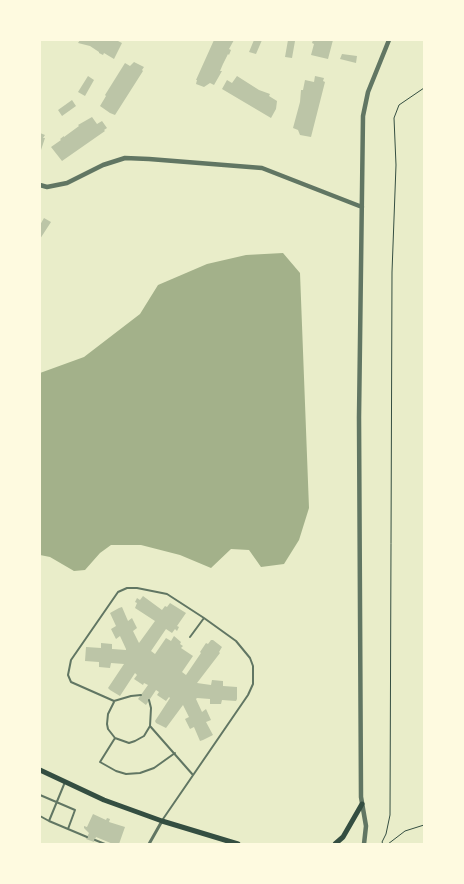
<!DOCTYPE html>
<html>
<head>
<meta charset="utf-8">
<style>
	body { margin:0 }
	#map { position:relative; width:464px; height:884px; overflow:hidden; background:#e9edc9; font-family:"IBM Plex Serif",serif }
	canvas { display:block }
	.frame { position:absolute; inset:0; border:41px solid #fefae0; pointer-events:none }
</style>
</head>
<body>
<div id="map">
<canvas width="464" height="884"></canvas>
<div class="frame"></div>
</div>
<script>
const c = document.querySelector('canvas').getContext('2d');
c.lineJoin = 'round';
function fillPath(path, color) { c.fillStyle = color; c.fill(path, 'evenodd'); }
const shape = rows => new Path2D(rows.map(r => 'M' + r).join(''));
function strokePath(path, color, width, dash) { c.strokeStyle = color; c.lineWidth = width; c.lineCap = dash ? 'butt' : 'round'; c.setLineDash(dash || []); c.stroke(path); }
fillPath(shape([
	[283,253,300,273,309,508,299,540,284,564,261,567,249,550,231,549,211,568,180,555,141,545,111,545,100,553,85,570,74,571,50,557,40,555,40,373,84,357,140,314,158,285,207,264,246,255]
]), '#a3b18a');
fillPath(shape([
	[80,40,116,40,122,43,114,59,104,53,103,55,99,53,99,52,90,46,78,43],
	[214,40,234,40,229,49,231,50,229,55,228,54,223,64,220,71,222,71,214,85,210,83,204,87,196,84,197,80,196,80],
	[254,40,262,40,256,54,249,52],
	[288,40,295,41,292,58,285,57],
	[313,40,333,40,328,59,311,55,314,44,312,43],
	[342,54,357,56,356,63,340,59],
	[134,62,144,67,142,70,143,71,115,115,110,113,100,106,106,96,105,95,125,63,130,66],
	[88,76,94,80,85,96,78,92],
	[237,76,259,90,270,94,269,96,277,101,276,109,271,118,222,89,227,80,232,83],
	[315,76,324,78,323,81,325,82,311,137,300,135,298,130,293,128,300,102,301,90,303,90,305,80,314,82],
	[72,100,76,106,62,116,58,110],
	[92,117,97,124,102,121,107,128,104,130,105,131,62,161,51,147,61,140,60,139,64,136,64,137,79,126,78,125],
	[40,133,45,135,43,138,45,138,40,153],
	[44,218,51,222,40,239,40,225],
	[143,596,162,610,165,606,167,607,170,603,186,613,177,626,179,627,177,631,175,629,172,633,166,629,151,651,155,654,166,638,171,641,174,636,181,642,180,644,183,646,181,648,193,656,182,672,186,675,201,653,200,652,206,643,208,644,211,640,213,640,222,647,219,652,220,653,197,683,211,685,212,680,223,681,223,686,237,687,237,699,236,701,222,700,221,704,210,704,210,699,197,698,196,699,202,712,206,709,211,720,206,722,213,735,203,740,200,741,194,727,190,729,185,719,189,717,183,705,166,728,156,723,155,721,170,698,169,697,166,701,157,695,159,692,156,690,146,705,138,699,148,685,144,683,143,685,134,679,137,675,135,673,120,696,110,690,108,688,124,664,111,663,110,668,99,667,99,662,85,661,86,647,101,648,101,643,112,644,112,649,126,650,126,649,120,636,116,639,111,629,116,626,110,613,119,608,122,607,128,621,132,618,137,628,133,631,139,643,155,621,135,608,137,603,135,602,137,598,140,600],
	[93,814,106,820,107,818,110,819,109,822,125,827,119,844,113,844,96,837,94,842,86,839,89,833,84,828,84,826,87,827]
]), '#bcc5a7');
strokePath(shape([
	[383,844,382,842,386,834,390,815,392,272,396,165,394,118,399,105,424,88],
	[388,844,405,831,424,825]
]), '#344e41', 1);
strokePath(shape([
	[141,695,131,696,114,701,71,682,68,675,71,660,118,592,127,588,137,588,167,594,204,618],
	[149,700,151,708,150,726,193,775],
	[114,702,108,714,107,724,108,729,115,738],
	[150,726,144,736,135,741,129,743,115,738,100,762,116,771,126,774,140,773,154,768,175,753],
	[65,782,49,821,87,837],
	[40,795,75,810,68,829],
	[40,816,49,821],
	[163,819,248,695,253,684,253,666,250,658,236,641,204,618,190,637],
	[95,840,105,844]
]), '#617663', 2);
strokePath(shape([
	[149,844,162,821]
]), '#617663', 3);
strokePath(shape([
	[40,185,47,187,67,183,103,165,125,158,149,159,262,168,362,207],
	[364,844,366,826,361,797,359,417,363,116,368,92,389,40]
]), '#617663', 4.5);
strokePath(shape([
	[40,770,104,800,162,821,238,844],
	[335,844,343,837,362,804]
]), '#344e41', 5);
</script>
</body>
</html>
